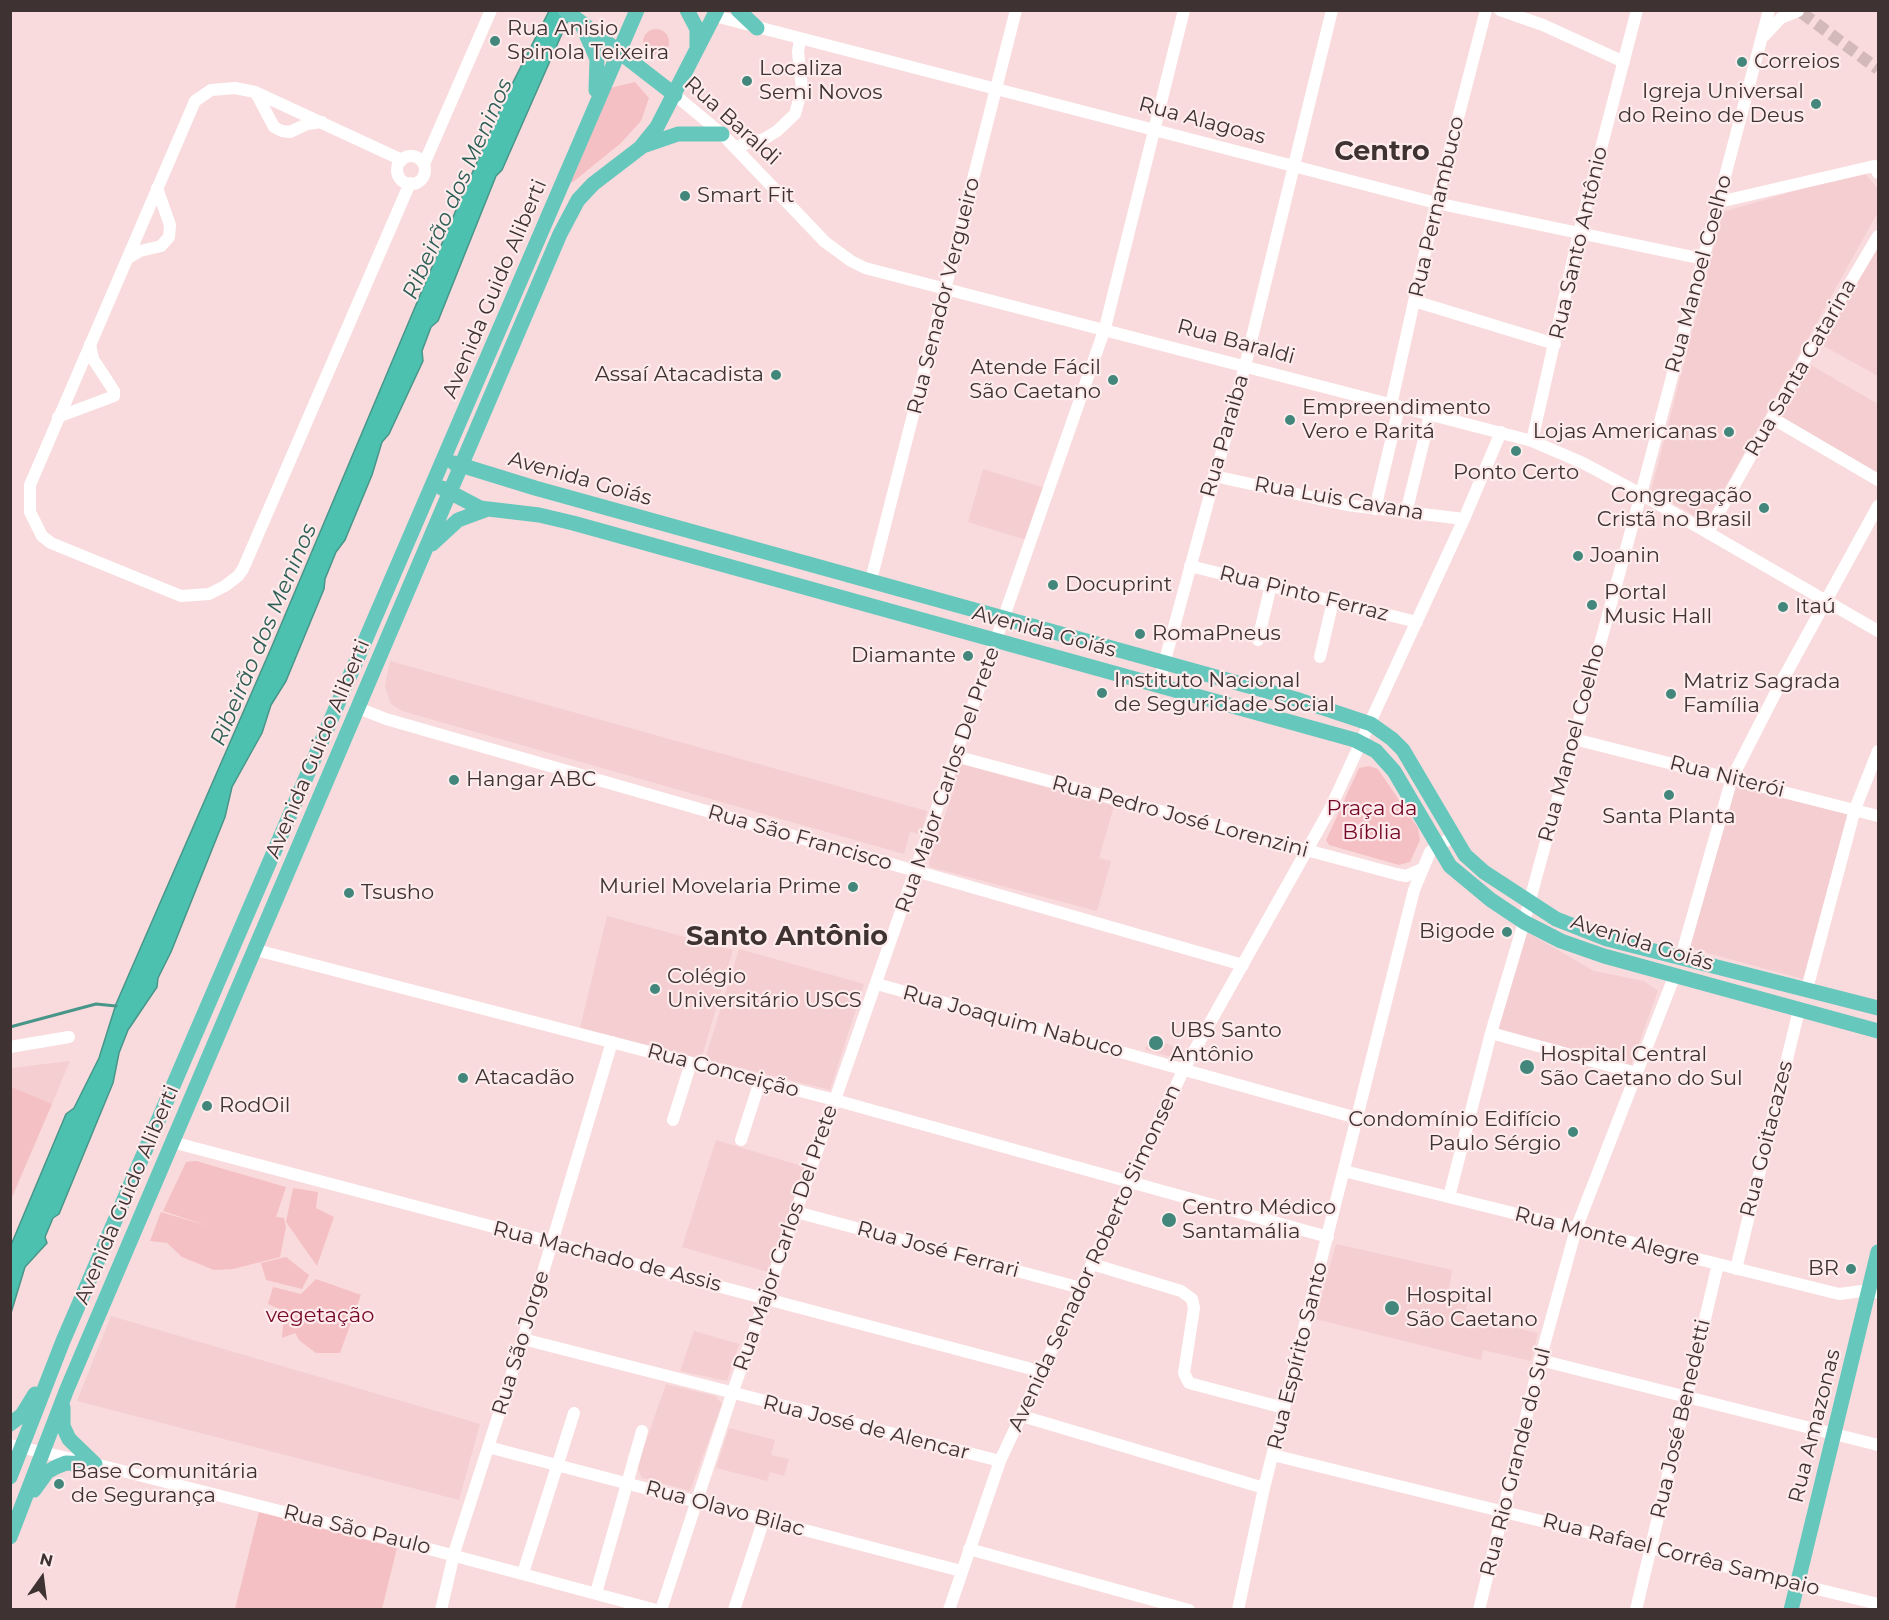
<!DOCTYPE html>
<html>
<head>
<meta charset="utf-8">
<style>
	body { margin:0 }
	#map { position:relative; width:1889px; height:1620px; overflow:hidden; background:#f9dbdd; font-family:Montserrat,sans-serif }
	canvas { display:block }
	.frame { position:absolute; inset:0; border:12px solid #3e3233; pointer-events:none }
	.north { position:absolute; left:12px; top:1548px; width:60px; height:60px; -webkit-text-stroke:4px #feebec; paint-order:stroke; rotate:14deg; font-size:16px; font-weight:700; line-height:24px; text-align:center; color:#3e3233 }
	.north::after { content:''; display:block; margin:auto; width:21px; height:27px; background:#3e3233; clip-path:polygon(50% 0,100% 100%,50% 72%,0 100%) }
</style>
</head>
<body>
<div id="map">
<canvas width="1889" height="1620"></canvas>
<div class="frame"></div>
<div class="north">N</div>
</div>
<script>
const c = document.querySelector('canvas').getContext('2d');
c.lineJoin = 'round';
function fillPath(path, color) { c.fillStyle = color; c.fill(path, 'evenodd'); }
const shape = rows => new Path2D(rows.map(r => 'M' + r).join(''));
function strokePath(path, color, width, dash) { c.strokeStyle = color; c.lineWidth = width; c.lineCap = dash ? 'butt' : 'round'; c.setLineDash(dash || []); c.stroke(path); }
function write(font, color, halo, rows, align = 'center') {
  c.font = font + ' Montserrat,sans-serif'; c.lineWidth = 4.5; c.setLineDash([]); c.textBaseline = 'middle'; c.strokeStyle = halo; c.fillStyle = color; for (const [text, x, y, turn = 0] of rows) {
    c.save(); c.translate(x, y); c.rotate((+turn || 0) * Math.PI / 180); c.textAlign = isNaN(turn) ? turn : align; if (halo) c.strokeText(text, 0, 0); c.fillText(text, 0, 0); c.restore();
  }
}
fillPath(shape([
	[1863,171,1878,189,1878,212,1706,522,1651,491,1723,212],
	[1878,240,1878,376,1820,344],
	[1809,364,1878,404,1878,474,1780,416],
	[983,469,1045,488,1029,541,968,522],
	[390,661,927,811,921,834,910,832,904,854,402,711,391,704,385,686],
	[958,763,1114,806,1099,858,1111,861,1097,911,930,867,929,862,954,789,949,786],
	[1734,782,1848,814,1803,979,1689,948],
	[607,916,733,950,701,1060,580,1028],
	[1527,932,1594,971,1644,981,1658,991,1631,1065,1498,1030],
	[739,949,864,984,830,1090,705,1059],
	[1150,1036,1185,1052,1178,1059,1145,1050],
	[70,1061,11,1201,11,1068],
	[716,1140,805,1167,768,1272,682,1247],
	[1336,1244,1452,1270,1448,1295,1468,1299,1465,1316,1538,1333,1531,1361,1483,1350,1481,1360,1315,1319],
	[111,1316,480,1424,459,1500,77,1401],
	[694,1331,739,1344,727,1381,680,1371],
	[666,1384,715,1396,722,1404,690,1491,642,1478,637,1467],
	[729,1428,775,1440,771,1455,789,1459,784,1476,770,1472,767,1481,716,1468]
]), '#f4ced0');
fillPath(shape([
	'643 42a13 13 0 1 1 26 0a13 13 0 1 1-26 0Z',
	[635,82,649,98,641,121,621,143,573,182,568,183,610,88],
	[1369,766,1378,769,1418,828,1420,840,1410,862,1399,865,1329,845,1326,840,1359,768],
	[11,1087,52,1104,11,1198],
	[196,1161,286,1187,276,1217,284,1218,286,1227,280,1257,233,1269,214,1270,182,1257,167,1243,150,1241,161,1212,208,1226,163,1211,186,1162],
	[293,1188,318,1192,316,1208,334,1217,317,1266,286,1222],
	[286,1257,309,1275,302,1289,266,1280,261,1263],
	[316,1279,361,1295,340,1353,316,1353,300,1341,295,1333,282,1338,284,1311,268,1304,273,1287,301,1294],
	[259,1512,397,1548,382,1609,235,1609]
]), '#f5c0c4');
const water = shape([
	[549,11,572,11,502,170,496,176,438,321,431,327,422,351,423,361,389,434,382,442,372,475,345,540,336,552,325,579,324,589,286,681,271,705,262,733,232,787,225,817,171,952,158,978,157,987,128,1030,119,1053,113,1083,59,1214,53,1218,45,1237,47,1243,25,1267,11,1313,11,1245,66,1114,74,1108,99,1058,116,1004,272,646,456,210,505,98,549,11]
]);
fillPath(water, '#4cc1af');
strokePath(water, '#48968a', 1.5);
strokePath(shape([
	[10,1027,96,1004,116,1006]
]), '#48968a', 3);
strokePath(shape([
	[1802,13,1878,69]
]), '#d4b9bb', 12, [12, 6]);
strokePath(shape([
	[1500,10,1543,25,1624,62],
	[715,16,1436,203,1703,259],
	[1764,36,1781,18,1798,11],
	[256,93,274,127,282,131,290,132,307,124,322,122],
	[675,95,722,134,825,242,851,261,865,268,1532,441,1583,463,1641,494,1878,631],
	[734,147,764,139,777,131,795,114,802,89,798,52,800,39],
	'397 170a14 14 0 1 1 28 0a14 14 0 1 1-28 0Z',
	[402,160,255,92,235,88,211,90,195,101,30,485,30,512,42,536,51,543,181,596,209,594,225,586,238,576,243,569,410,183],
	[424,164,491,10],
	[1719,202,1874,166,1878,173],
	[128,258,140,251,161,246,169,237,170,225,157,188],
	[1414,301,1555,344],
	[1391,405,1436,203,1486,10],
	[58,417,114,396,114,391,93,359,90,344],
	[1772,418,1878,480],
	[1532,441,1579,233,1637,10],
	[1214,476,1347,505,1464,519],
	[1375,509,1399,407],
	[1406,513,1430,415],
	[1708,532,1809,352,1878,236],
	[1190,566,1417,622],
	[871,580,1016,10],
	[1258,640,1271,585],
	[1320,657,1333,601],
	[1158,686,1245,366,1332,10],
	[358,708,386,719,1243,965],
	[1574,739,1878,816],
	[955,756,1396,874,1406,876,1422,869],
	[256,950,835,1100,1328,1237],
	[1681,957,1732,778,1777,690,1878,506],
	[877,984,1357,1118],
	[1807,989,1855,809,1878,751],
	[1491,1033,1636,1073],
	[10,1047,69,1037],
	[673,1120,691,1063],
	[741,1140,760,1081],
	[172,1142,1043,1372],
	[1344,1171,1839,1294,1870,1290,1878,1293],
	[1449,1197,1491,1033,1524,922,1641,494,1769,10],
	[796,1212,1081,1288],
	[1092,1264,1181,1291,1192,1299,1194,1308,1184,1373,1189,1383,1284,1408],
	[1736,1269,1799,1010],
	[523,1339,1000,1461],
	[1540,1360,1878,1445],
	[1022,1416,1264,1488],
	[10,1445,95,1464,433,1550,656,1610],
	[488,1447,961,1571],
	[1273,1455,1878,1604],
	[969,1549,1189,1610],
	[523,1573,574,1413],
	[596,1593,642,1431],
	[441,1610,455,1550,523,1339,612,1042],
	[661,1610,732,1394,1105,328,1184,10],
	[734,1610,764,1519],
	[949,1610,1000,1461,1130,1182,1184,1069,1330,809,1464,519,1501,432],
	[1238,1610,1264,1488,1414,890,1430,852,1453,836],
	[1479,1610,1540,1360,1576,1229,1674,977],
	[1636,1610,1718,1264]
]), '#fff', 12);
strokePath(shape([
	[565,10,675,95],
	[687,10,697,29,697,47],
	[738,10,757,28],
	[582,25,597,59,596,90],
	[643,146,678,134,722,134],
	[454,463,535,488,1299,700,1371,724,1392,739,1403,750,1465,855,1484,872,1556,919,1607,939,1878,1008],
	[442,488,480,508,539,515,573,523,1355,740,1376,751,1394,771,1450,866,1491,900,1524,922,1561,941,1604,956,1878,1031],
	[432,544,458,520,488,509],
	[63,1407,63,1426,69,1439,95,1464],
	[10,1424,22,1415,35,1394],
	[10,1477,63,1341,637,10],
	[34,1490,47,1472,56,1467,66,1463,95,1464],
	[10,1537,67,1389,560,234,578,200,593,184,640,148,657,127,717,10],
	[1791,1610,1878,1252]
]), '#66c7bc', 15);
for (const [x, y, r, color] of [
	[495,41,6,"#43877c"],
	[1742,62,6,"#43877c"],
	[747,81,6,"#43877c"],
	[1816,104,6,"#43877c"],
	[685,196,6,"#43877c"],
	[776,375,6,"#43877c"],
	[1113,380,6,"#43877c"],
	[1290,420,6,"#43877c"],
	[1729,432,6,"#43877c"],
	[1516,451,6,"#43877c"],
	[1764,508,6,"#43877c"],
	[1578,556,6,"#43877c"],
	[1053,585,6,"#43877c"],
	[1592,605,6,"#43877c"],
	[1783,607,6,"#43877c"],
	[1140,634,6,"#43877c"],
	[968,656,6,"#43877c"],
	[1102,693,6,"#43877c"],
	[1671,694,6,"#43877c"],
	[454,780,6,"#43877c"],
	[1669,795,6,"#43877c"],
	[853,887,6,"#43877c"],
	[349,893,6,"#43877c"],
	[1507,932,6,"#43877c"],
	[655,989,6,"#43877c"],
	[1156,1043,8,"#43877c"],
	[1527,1067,8,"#43877c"],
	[463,1078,6,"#43877c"],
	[207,1106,6,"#43877c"],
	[1573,1132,6,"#43877c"],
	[1169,1220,8,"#43877c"],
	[1851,1269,6,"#43877c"],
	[1392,1308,8,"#43877c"],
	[59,1484,6,"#43877c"]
]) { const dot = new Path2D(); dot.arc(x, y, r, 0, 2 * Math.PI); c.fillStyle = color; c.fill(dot); strokePath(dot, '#feebec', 2); }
write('21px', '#3e3233', '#feebec', [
	["Rua Anisio",507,29],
	["Spinola Teixeira",507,53],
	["Correios",1754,62],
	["Localiza",759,69],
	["Semi Novos",759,93],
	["Igreja Universal",1804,92,"right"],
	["do Reino de Deus",1804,116,"right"],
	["Smart Fit",697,196],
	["Atende Fácil",1101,368,"right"],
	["São Caetano",1101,392,"right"],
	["Assaí Atacadista",764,375,"right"],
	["Empreendimento",1302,408],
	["Vero e Raritá",1302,432],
	["Lojas Americanas",1717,432,"right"],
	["Ponto Certo",1516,473,"center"],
	["Congregação",1752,496,"right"],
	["Cristã no Brasil",1752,520,"right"],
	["Joanin",1590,556],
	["Docuprint",1065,585],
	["Portal",1604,593],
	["Music Hall",1604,617],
	["Itaú",1795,607],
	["RomaPneus",1152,634],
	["Diamante",956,656,"right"],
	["Instituto Nacional",1114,681],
	["de Seguridade Social",1114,705],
	["Matriz Sagrada",1683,682],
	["Família",1683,706],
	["Hangar ABC",466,780],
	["Santa Planta",1669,817,"center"],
	["Muriel Movelaria Prime",841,887,"right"],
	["Tsusho",361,893],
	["Bigode",1495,932,"right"],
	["Colégio",667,977],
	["Universitário USCS",667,1001],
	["UBS Santo",1170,1031],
	["Antônio",1170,1055],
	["Hospital Central",1540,1055],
	["São Caetano do Sul",1540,1079],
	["Atacadão",475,1078],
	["RodOil",219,1106],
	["Condomínio Edifício",1561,1120,"right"],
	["Paulo Sérgio",1561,1144,"right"],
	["Centro Médico",1182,1208],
	["Santamália",1182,1232],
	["BR",1839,1269,"right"],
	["Hospital",1406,1296],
	["São Caetano",1406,1320],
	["Base Comunitária",71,1472],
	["de Segurança",71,1496]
], 'left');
write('21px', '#3e3233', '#feebec', [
	["Rua Baraldi",732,121,42],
	["Rua Alagoas",1202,121,15],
	["Rua Pernambuco",1437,207,-77],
	["Rua Santo Antônio",1579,243,-77],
	["Rua Manoel Coelho",1699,274,-75],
	["Avenida Guido Aliberti",495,289,-67],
	["Rua Senador Vergueiro",944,296,-76],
	["Rua Baraldi",1236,342,15],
	["Rua Santa Catarina",1801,368,-60],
	["Rua Paraiba",1225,436,-74],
	["Avenida Goiás",580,479,16],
	["Rua Luis Cavana",1339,499,10],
	["Rua Pinto Ferraz",1304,594,14],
	["Avenida Goiás",1044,632,15],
	["Rua Manoel Coelho",1572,743,-75],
	["Avenida Guido Aliberti",318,749,-67],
	["Rua Niterói",1727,777,14],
	["Rua Major Carlos Del Prete",948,780,-71],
	["Rua Pedro José Lorenzini",1180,817,15],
	["Rua São Francisco",800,838,16],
	["Avenida Goiás",1642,943,17],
	["Rua Joaquim Nabuco",1013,1022,15],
	["Rua Conceição",723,1071,15],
	["Rua Goitacazes",1767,1139,-76],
	["Avenida Guido Aliberti",127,1195,-67],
	["Rua Monte Alegre",1607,1237,14],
	["Rua Major Carlos Del Prete",786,1238,-71],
	["Rua José Ferrari",938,1250,15],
	["Rua Machado de Assis",607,1257,14],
	["Avenida Senador Roberto Simonsen",1095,1258,-65],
	["Rua São Jorge",521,1343,-73],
	["Rua Espírito Santo",1298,1356,-76],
	["Rua José Benedetti",1681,1419,-77],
	["Rua Amazonas",1815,1426,-76],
	["Rua José de Alencar",866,1428,14],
	["Rua Rio Grande do Sul",1516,1462,-76],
	["Rua Olavo Bilac",725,1509,15],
	["Rua São Paulo",357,1530,14],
	["Rua Rafael Corrêa Sampaio",1681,1555,14]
]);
write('21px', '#750728', '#feebec', [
	["Praça da",1372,809],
	["Bíblia",1372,833],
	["vegetação",320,1316]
]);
write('italic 22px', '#2e5f56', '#feebec', [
	["Ribeirão dos Meninos",458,189,-66],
	["Ribeirão dos Meninos",264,635,-67]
]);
write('bold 27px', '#3e3233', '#feebec', [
	["Centro",1382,152],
	["Santo Antônio",787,937]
]);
</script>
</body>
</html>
